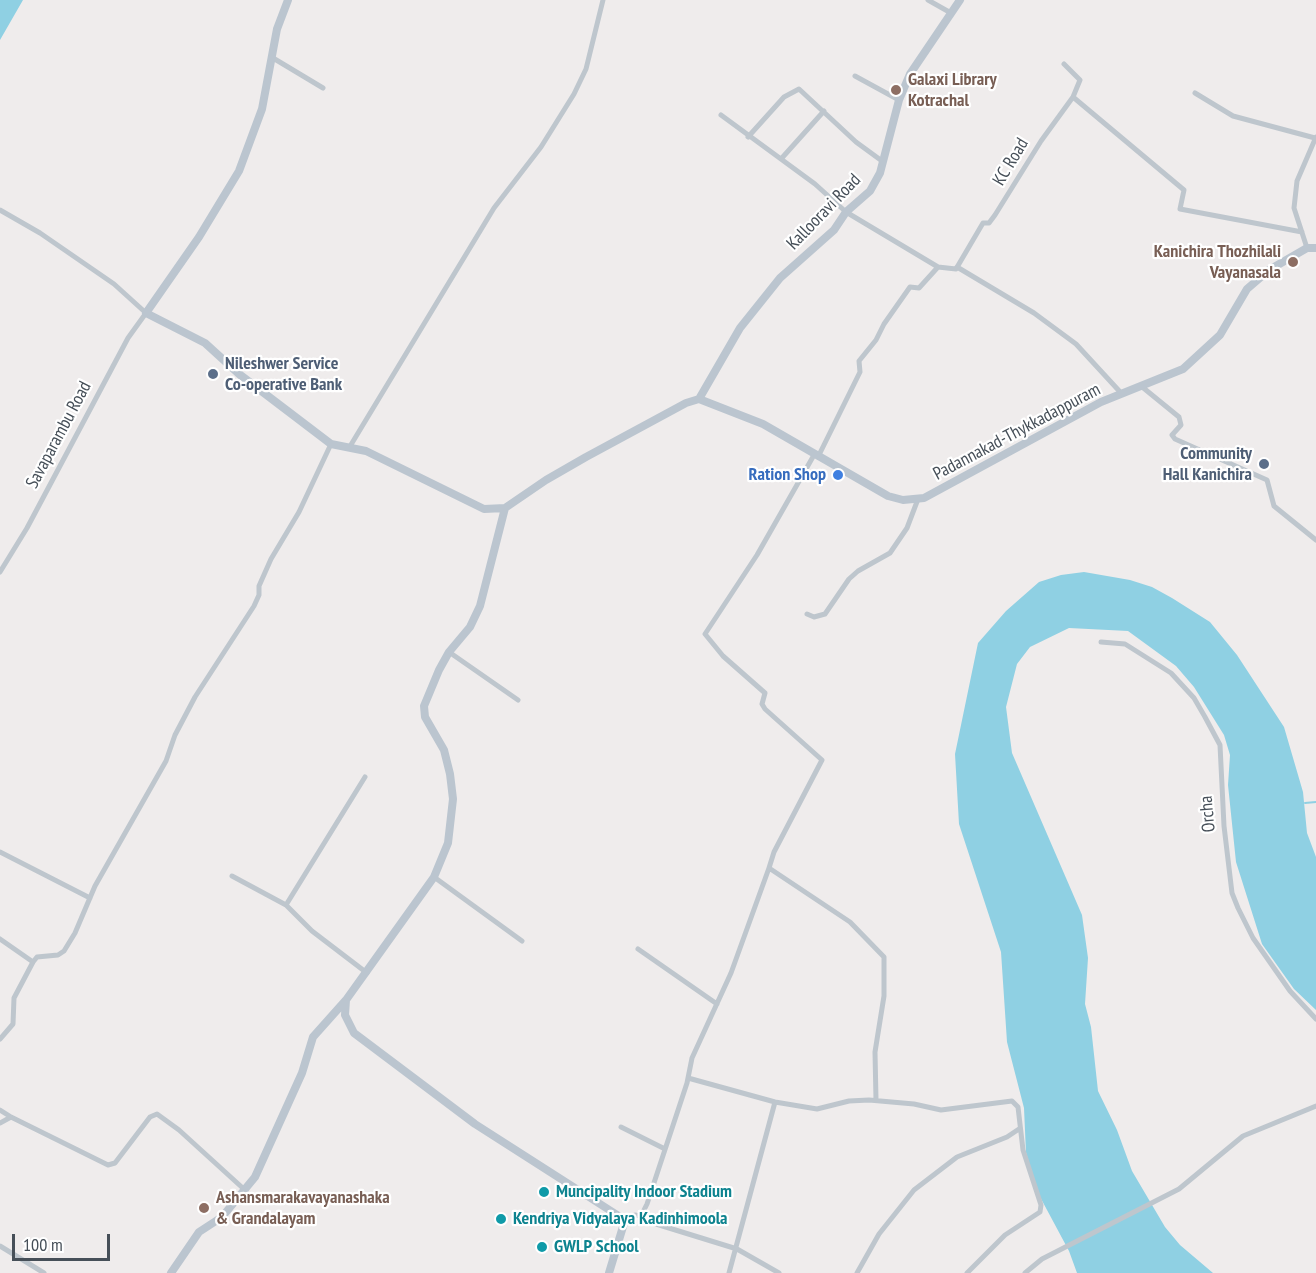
<!DOCTYPE html>
<html>
<head>
<meta charset="utf-8">
<style>
	body { margin:0 }
	#map { position:relative; width:1316px; height:1273px; overflow:hidden; background:#efecec; font-family:"PT Sans Narrow",sans-serif }
	canvas { display:block }
	.scale { position:absolute; left:12px; top:1234px; width:98px; height:27px; box-sizing:border-box; border:3px solid #464f58; border-top:0; padding-left:8px; font-size:18px; line-height:21px; white-space:nowrap; color:#464f58; -webkit-text-stroke:4px #fff; paint-order:stroke }
</style>
</head>
<body>
<div id="map">
<canvas width="1316" height="1273"></canvas>
<div class="scale">100 m</div>
</div>
<script>
const c = document.querySelector('canvas').getContext('2d');
c.lineJoin = 'round';
function fillPath(path, color) { c.fillStyle = color; c.fill(path, 'evenodd'); }
const shape = rows => new Path2D(rows.map(r => 'M' + r).join(''));
function strokePath(path, color, width, dash) { c.strokeStyle = color; c.lineWidth = width; c.lineCap = dash ? 'butt' : 'round'; c.setLineDash(dash || []); c.stroke(path); }
function write(font, color, halo, rows, align = 'center') {
  c.font = font + ' "PT Sans Narrow",sans-serif'; c.lineWidth = 4.5; c.setLineDash([]); c.textBaseline = 'middle'; c.strokeStyle = halo; c.fillStyle = color; for (const [text, x, y, turn = 0] of rows) {
    c.save(); c.translate(x, y); c.rotate((+turn || 0) * Math.PI / 180); c.textAlign = isNaN(turn) ? turn : align; if (halo) c.strokeText(text, 0, 0); c.fillText(text, 0, 0); c.restore();
  }
}
fillPath(shape([
	[0,0,23,0,0,40],
	[1084,572,1130,580,1152,587,1172,598,1210,622,1237,655,1284,727,1303,792,1307,833,1316,857,1316,1010,1294,989,1262,944,1236,862,1228,785,1230,755,1224,735,1194,687,1176,666,1128,631,1069,628,1030,647,1017,664,1006,707,1012,753,1082,915,1088,958,1085,1004,1091,1027,1098,1091,1117,1130,1132,1171,1165,1227,1180,1245,1213,1273,1077,1273,1069,1251,1039,1195,1026,1153,1024,1108,1007,1042,1001,952,959,824,955,754,978,643,1006,611,1039,582,1061,575]
]), '#8fd0e3');
strokePath(shape([
	[1305,803,1316,802]
]), '#8fd0e3', 2);
strokePath(shape([
	[928,0,951,13],
	[273,58,323,88],
	[1064,64,1080,80,1073,97],
	[855,76,899,100],
	[1195,93,1233,116,1315,138],
	[721,115,815,184,846,212,938,267],
	[748,137,784,97,799,89,856,142,882,161],
	[781,159,824,111],
	[0,210,40,233,114,284,146,313,128,338,27,528,0,572],
	[1307,248,1294,208,1297,181,1316,137],
	[957,267,1034,313,1076,344,1122,394],
	[1141,386,1179,417,1181,425,1172,435,1175,439,1267,480,1274,506,1316,540],
	[349,448,494,208,541,147,574,94,586,69,603,0],
	[814,455,757,555,705,634,723,656,765,693,762,704,765,709,822,760,774,852,769,868,850,922,884,957,884,996,875,1052,876,1100],
	[818,457,860,372,859,361,876,340,884,324,910,287,919,288,938,267,956,269,983,223,989,223,995,215,1041,141,1073,97,1184,190,1180,209,1302,232],
	[807,614,814,617,825,614,849,579,858,571,890,553,907,528,918,499],
	[1101,642,1125,644,1171,673,1194,698,1205,717,1220,745,1224,826,1232,893,1238,908,1253,938,1290,991,1316,1019],
	[449,652,518,700],
	[0,852,90,898],
	[232,876,286,905,312,931,367,973],
	[434,877,522,941],
	[286,905,365,777],
	[0,939,33,962],
	[638,949,717,1004],
	[0,1039,13,1024,14,998,33,962,37,957,58,955,64,951,75,933,95,886,166,761,175,735,195,697,254,606,259,595,259,586,271,559,299,512,331,444],
	[688,1078,775,1102,817,1109,849,1101,869,1100,914,1104,941,1110,1012,1101,1018,1107,1023,1150,1041,1205,1040,1212,1005,1235,967,1273],
	[0,1110,11,1117],
	[0,1123,11,1117,108,1165,115,1163,150,1117,157,1114,179,1130,246,1191],
	[621,1127,665,1149],
	[641,1216,656,1224,737,1249,779,1273],
	[625,1220,635,1215,641,1216,647,1204,687,1083,692,1058,731,973,769,868],
	[0,1246,44,1273],
	[729,1273,775,1102],
	[857,1273,879,1234,914,1190,957,1157,1007,1137,1019,1129],
	[1025,1273,1042,1259,1179,1189,1243,1136,1316,1106]
]), '#bec6cd', 5);
strokePath(shape([
	[288,0,277,29,262,109,239,171,199,237,146,313,205,343,239,374,331,444,366,451,484,509,505,508,546,480,586,457,686,403,699,399],
	[699,399,763,424,888,496,903,500,924,498,1101,402,1183,369,1220,335,1247,289,1269,270,1307,248,1316,248],
	[699,399,740,328,780,278,834,230,846,212,870,191,880,173,899,100,910,74,960,0],
	[505,508,480,606,470,627,449,652,439,670,424,706,425,717,444,750,450,774,453,799,448,843,434,877,346,1000,345,1015,354,1033,475,1124,625,1220,609,1273],
	[171,1273,199,1232,222,1217,255,1177,302,1073,313,1037,346,1000]
]), '#bbc5cf', 8);
for (const [x, y, r, color] of [
	[896,90,6,"#8d6e63"],
	[1293,262,6,"#8d6e63"],
	[213,374,6,"#5c6f8a"],
	[1264,464,6,"#5c6f8a"],
	[838,475,6,"#3f7fe0"],
	[544,1192,6,"#0f9aa8"],
	[204,1208,6,"#8d6e63"],
	[501,1219,6,"#0f9aa8"],
	[542,1247,6,"#0f9aa8"]
]) { const dot = new Path2D(); dot.arc(x, y, r, 0, 2 * Math.PI); c.fillStyle = color; c.fill(dot); strokePath(dot, '#fff', 2); }
write('bold 18px', '#785e54', '#fff', [
	["Galaxi Library",908,80],
	["Kotrachal",908,101],
	["Kanichira Thozhilali",1281,252,"right"],
	["Vayanasala",1281,273,"right"],
	["Ashansmarakavayanashaka",216,1198],
	["& Grandalayam",216,1219]
], 'left');
write('18px', '#464f58', '#fff', [
	["KC Road",1011,162,-59],
	["Kallooravi Road",824,212,-46],
	["Padannakad-Thykkadappuram",1017,432,-28],
	["Savaparambu Road",59,435,-62],
	["Orcha",1208,814,-95]
]);
write('bold 18px', '#4e5e75', '#fff', [
	["Nileshwer Service",225,364],
	["Co-operative Bank",225,385],
	["Community",1252,454,"right"],
	["Hall Kanichira",1252,475,"right"]
], 'left');
write('bold 18px', '#366cbe', '#fff', [
	["Ration Shop",826,475]
], 'right');
write('bold 18px', '#0d838f', '#fff', [
	["Muncipality Indoor Stadium",556,1192],
	["Kendriya Vidyalaya Kadinhimoola",513,1219],
	["GWLP School",554,1247]
], 'left');
</script>
</body>
</html>
